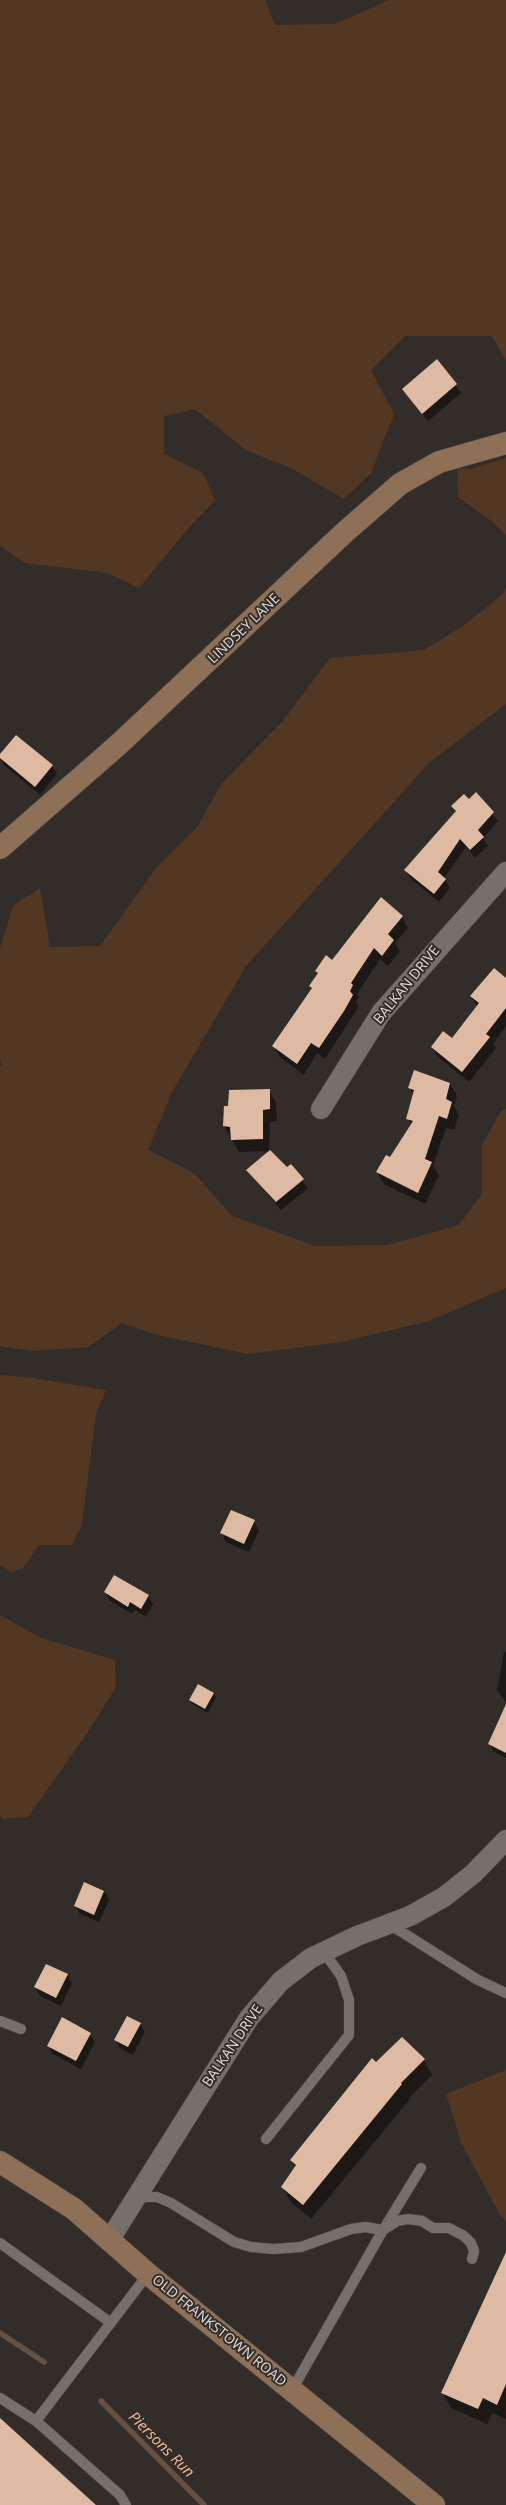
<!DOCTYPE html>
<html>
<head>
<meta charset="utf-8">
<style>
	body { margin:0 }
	canvas { display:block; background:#332d29 }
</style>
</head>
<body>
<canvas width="506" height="2505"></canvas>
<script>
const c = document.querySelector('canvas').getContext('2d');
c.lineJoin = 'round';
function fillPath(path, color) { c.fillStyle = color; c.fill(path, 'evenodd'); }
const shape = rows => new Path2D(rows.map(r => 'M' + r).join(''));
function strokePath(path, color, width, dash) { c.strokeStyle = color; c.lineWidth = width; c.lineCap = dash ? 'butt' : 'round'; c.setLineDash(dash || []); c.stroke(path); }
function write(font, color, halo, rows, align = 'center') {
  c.font = font + ' "Open Sans",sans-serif'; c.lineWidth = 4; c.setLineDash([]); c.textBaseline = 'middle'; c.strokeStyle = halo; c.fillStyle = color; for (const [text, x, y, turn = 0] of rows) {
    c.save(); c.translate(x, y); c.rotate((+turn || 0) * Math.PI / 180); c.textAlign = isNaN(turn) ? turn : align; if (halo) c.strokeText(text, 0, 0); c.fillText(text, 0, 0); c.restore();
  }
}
fillPath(shape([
	[0,0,265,0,275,25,335,24,389,0,506,0,506,361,492,336,405,336,371,370,394,414,371,473,344,499,293,469,246,450,195,409,164,416,164,454,203,473,215,500,185,532,139,588,108,573,25,563,0,546],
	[506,458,506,535,493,522,458,497,457,468,470,469],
	[506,587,506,704,430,762,246,966,172,1092,148,1150,194,1173,232,1216,315,1246,388,1245,459,1225,482,1194,482,1145,501,1111,506,1109,506,1288,429,1321,342,1342,249,1354,157,1335,122,1323,88,1347,32,1351,0,1346,0,1067,2,1064,0,1059,0,948,13,906,40,888,50,947,100,946,157,867,197,827,222,783,283,721,330,658,424,650,463,626,503,594],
	[0,1375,33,1378,106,1390,96,1414,82,1524,72,1545,39,1545,23,1568,12,1572,0,1565],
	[0,1615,41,1638,115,1660,116,1687,90,1729,28,1817,4,1819,0,1816],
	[506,2070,506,2221,500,2215,461,2142,446,2094]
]), '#523722');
fillPath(shape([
	[436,361,461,393,428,421,403,389],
	[0,755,52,766,57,774,40,795,4,765],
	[476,794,498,821,483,838,488,846,475,858,466,847,444,878,450,888,439,902,410,878,405,870,456,812,453,806,469,800],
	[402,917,408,928,395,943,400,951,388,966,380,959,357,994,359,997,356,1002,359,1006,325,1059,317,1053,304,1075,280,1057,273,1046,312,990,310,986,318,975,316,971],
	[506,979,506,1026,493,1044,496,1048,469,1082,438,1057,432,1047,453,1040,477,1007,471,996],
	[450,1083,457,1096,454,1106,459,1115,454,1130,446,1128,433,1166,439,1175,425,1204,384,1184,377,1172,391,1159,412,1125,408,1119,414,1096,409,1087],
	[269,1090,276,1103,277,1121,270,1122,269,1150,286,1168,291,1165,308,1188,281,1210,248,1171,270,1151,239,1152,224,1126],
	[254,1521,259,1530,249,1552,226,1542,222,1533],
	[105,1592,148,1596,153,1604,146,1617,135,1610,132,1614,110,1601],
	[504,1652,506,1652,506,1702,497,1690],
	[214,1693,216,1697,208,1713,192,1704,190,1700],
	[506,1719,506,1758,494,1752,489,1744],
	[104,1891,109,1900,99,1922,80,1914,75,1906],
	[67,1975,72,1983,61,2006,40,1996,35,1987],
	[140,2024,145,2032,133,2055,120,2048,115,2040],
	[90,2034,95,2042,81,2069,53,2054,48,2045],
	[424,2060,432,2075,409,2098,410,2099,311,2219,291,2202,282,2187,295,2167,291,2160,376,2063],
	[506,2268,506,2419,492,2413,487,2424,451,2408,442,2392]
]), '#0007');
strokePath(shape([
	[0,2333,44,2362],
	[101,2401,204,2505]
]), '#645142', 5.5);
fillPath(shape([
	[437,359,457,384,422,414,402,389],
	[16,735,53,765,35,787,0,758,0,754],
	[476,792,494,812,478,830,484,837,470,850,460,839,438,872,446,879,434,894,404,870,456,811,451,806,464,794,469,799],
	[381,897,403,916,388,934,394,940,382,956,374,948,351,983,353,985,350,991,353,995,344,1011,319,1048,311,1043,297,1064,272,1046,312,988,309,986,318,973,315,971,326,955,332,960],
	[494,968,506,978,506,1008,486,1034,490,1037,462,1072,431,1047,443,1031,452,1038,479,1003,470,996],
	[414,1070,450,1083,446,1099,452,1102,447,1119,439,1116,425,1159,432,1162,418,1193,376,1172,386,1155,390,1157,413,1121,406,1119,414,1090,408,1088],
	[270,1089,270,1109,263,1110,263,1139,231,1140,230,1127,223,1126,224,1106,228,1106,229,1090],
	[270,1150,287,1167,291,1164,304,1179,276,1202,246,1170],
	[231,1510,255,1520,244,1544,220,1533],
	[114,1575,149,1595,141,1609,130,1602,128,1607,104,1592],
	[198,1684,214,1693,205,1709,189,1700],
	[506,1704,506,1753,488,1744],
	[84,1882,104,1891,94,1915,74,1906],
	[46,1964,68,1974,56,1998,34,1987],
	[127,2016,141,2023,128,2047,114,2040],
	[62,2017,91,2033,76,2061,47,2046],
	[402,2037,425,2059,401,2083,402,2084,303,2205,281,2187,296,2165,290,2160,372,2058,376,2062],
	[506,2252,506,2384,497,2405,483,2398,478,2409,441,2393],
	[0,2418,96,2505,0,2505]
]), '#ddbaa1');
const lane = shape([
	[389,1924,478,1980,506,1993],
	[0,2021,21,2029],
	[266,2139,349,2035,349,2000,341,1976,324,1952],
	[137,2197,157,2197,171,2203,234,2242,251,2247,274,2249,301,2247,351,2229,365,2227,383,2230,421,2168],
	[0,2243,111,2323],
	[292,2390,383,2230,397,2221,408,2219,422,2221,433,2228,449,2228,464,2236,471,2243,474,2251,472,2259],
	[0,2398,36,2421,148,2274],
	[36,2421,120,2495,126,2505]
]);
const street = shape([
	[321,1109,381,1013,506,872],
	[110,2239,249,2018,281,1981,311,1958,357,1936,410,1916,444,1897,473,1874,506,1840]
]);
const secondary = shape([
	[0,848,118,745,345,532,400,484,439,462,506,443],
	[0,2162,74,2209,148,2274,434,2505]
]);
strokePath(lane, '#4d4946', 11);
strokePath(street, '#4d4946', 21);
strokePath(secondary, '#4d4946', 23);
strokePath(lane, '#76706b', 10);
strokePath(street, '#76706b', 20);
strokePath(secondary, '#8d7055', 22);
write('14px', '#e0dcda', '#332d29', [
	["LINDSEY LANE",244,629,-44],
	["BALKAN DRIVE",407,985,-51],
	["BALKAN DRIVE",233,2046,-56],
	["OLD FRANKSTOWN ROAD",219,2331,39]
]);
write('italic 15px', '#f3bc94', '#332d29', [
	["Piersons Run",161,2445,45]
]);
</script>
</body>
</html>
